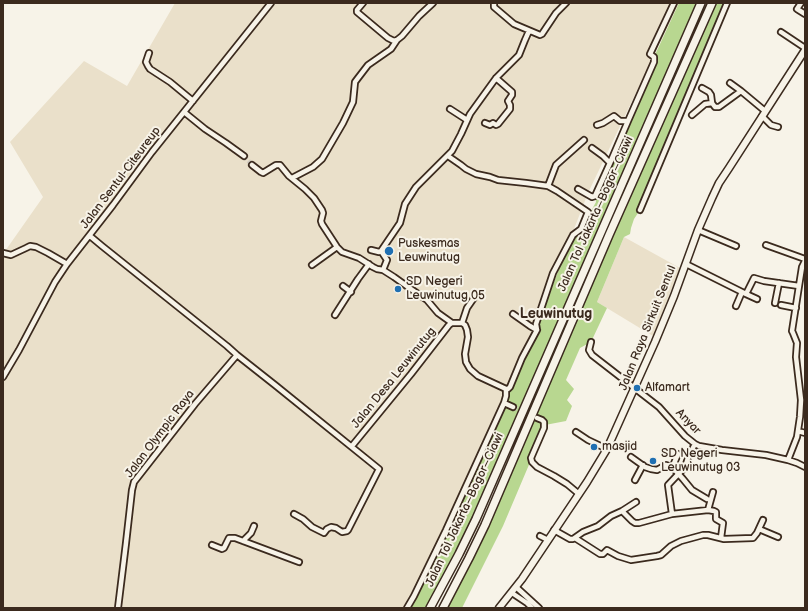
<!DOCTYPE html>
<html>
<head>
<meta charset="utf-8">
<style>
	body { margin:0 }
	#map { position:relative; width:808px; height:611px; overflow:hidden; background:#f7f3e8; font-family:"Balsamiq Sans",sans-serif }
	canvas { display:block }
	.frame { position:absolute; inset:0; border:4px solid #3b2a1e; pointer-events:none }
</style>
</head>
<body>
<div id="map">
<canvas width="808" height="611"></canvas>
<div class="frame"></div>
</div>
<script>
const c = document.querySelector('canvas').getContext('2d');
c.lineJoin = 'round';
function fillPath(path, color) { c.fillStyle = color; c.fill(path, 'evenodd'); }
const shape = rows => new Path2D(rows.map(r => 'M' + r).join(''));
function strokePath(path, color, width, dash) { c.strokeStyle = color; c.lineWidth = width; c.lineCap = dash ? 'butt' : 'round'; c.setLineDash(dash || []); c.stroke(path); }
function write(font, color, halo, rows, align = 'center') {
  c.font = font + ' "Balsamiq Sans",sans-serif'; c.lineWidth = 4; c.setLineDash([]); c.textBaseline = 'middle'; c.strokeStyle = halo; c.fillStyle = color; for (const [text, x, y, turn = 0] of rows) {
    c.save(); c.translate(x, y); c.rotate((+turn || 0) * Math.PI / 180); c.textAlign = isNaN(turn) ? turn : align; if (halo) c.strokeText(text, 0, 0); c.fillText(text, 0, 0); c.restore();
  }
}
fillPath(shape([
	[175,3,679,3,588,193,511,391,439,542,403,608,3,608,3,254,43,197,10,142,84,61,127,86],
	[624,237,680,268,653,336,597,302]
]), '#eae0ca');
fillPath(shape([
	[679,3,701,3,482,504,430,608,407,608,497,421,525,353,573,235,579,231,588,212,590,213,596,202,595,196,610,163,654,57],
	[712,3,727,3,640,210,634,219,631,228,630,234,624,237,597,302,607,308,591,342,580,348,566,380,574,389,567,400,572,406,566,421,545,425,531,460,503,526,462,608,442,608,469,558]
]), '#b8d790');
strokePath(shape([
	[244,156,252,165],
	[513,407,533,416]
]), '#d1cbc0', 4.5, [4.5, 2]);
const minor = shape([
	[363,3,357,10,357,12,388,38,394,41,397,40,402,36,419,16,433,3],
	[494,3,494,7,514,24,540,35,542,34,556,13,566,3],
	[801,3,797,9,805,14],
	[781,32,805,48],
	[149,53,146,62,148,66,150,69,170,82,193,101],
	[730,83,741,91],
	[702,88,709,92,711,95,712,103,715,107,719,107,741,91,765,111],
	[450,109,467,120],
	[184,112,205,129,226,143,244,156],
	[692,115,705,104,712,103],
	[762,116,771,125,778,127],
	[485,123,490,125,493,123,496,125,498,124,510,109,510,105,508,101,512,95,512,92,496,78],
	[597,125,603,123,614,116,620,121,628,121,654,62,654,57,650,54,674,3],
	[448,156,461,165,466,169,476,174,490,177,498,180,526,183,548,186,557,191,588,212,581,229,573,235,553,273,536,324,537,330,522,358,510,387,508,389,506,389],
	[610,163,628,121],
	[252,165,261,172,263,173,276,165,280,165,289,176,305,189,314,198,322,210,323,213,321,221,322,224,337,247,342,252,359,258,373,267,377,269,383,270,394,277,408,287,427,300,438,313,452,323,462,323,465,325,467,330,468,337,465,354,466,362,470,369,478,376,506,389],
	[292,178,313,167,322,159,343,123,353,102,355,82,358,78,368,65,391,49,397,40],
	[548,186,556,165,584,140],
	[578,189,592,197,595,196,610,163,603,156,592,148],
	[640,210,727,3],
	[698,230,736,246],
	[90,236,102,246,227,346,237,355,275,385,379,469,348,530,347,531,342,532,336,528,331,527,327,529,324,533,312,527,303,519,294,514],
	[766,245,805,259],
	[371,250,379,252,381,251,400,223,405,204,416,187,452,151,461,134,470,114,496,78,519,55,525,40,529,31],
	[381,251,387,260,383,270],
	[3,253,11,255,26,248,30,246,36,247,48,253,67,264],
	[686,264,746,294,757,299],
	[312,265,337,247],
	[343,286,351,292],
	[746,294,754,278,764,281,799,286],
	[775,303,779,283],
	[781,305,796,308],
	[736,306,742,292],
	[513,314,530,326,537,330],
	[335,315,358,279,369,264],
	[462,323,467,308,476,295],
	[591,342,589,350,592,355,659,407,685,436,695,444,699,446,722,450,766,455,788,460,797,463,805,467],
	[3,377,19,350,55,282,67,264,113,205,152,152,271,3],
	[506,389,506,396,504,403,513,407],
	[537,418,542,420,544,422,544,428,531,458,532,462,537,467,554,476,567,484,579,494],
	[798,431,805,433],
	[576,432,588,440,607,449],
	[352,446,411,374,449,325,452,323],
	[631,457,645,467,651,469,657,470,666,465,669,466,674,469,683,479,692,490,707,499],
	[788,460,797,437,800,417,801,400,796,357,797,343,793,333,792,331,799,286,802,267,805,261],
	[672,468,678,454],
	[635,480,643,465],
	[708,510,714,511,716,512,716,519,723,523,721,538],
	[622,511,636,502],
	[672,514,668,485,685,467,689,455,695,444],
	[759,529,778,537],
	[554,530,570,539,573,539,583,532,598,526,611,516,622,511,632,521,635,523,639,523,672,514,708,510,713,492],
	[540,536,548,540],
	[575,538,600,554,603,554,607,550,618,556,631,560,657,556,661,555,671,546,681,541,703,535,708,535,724,539,753,538,757,533,763,520],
	[243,541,251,533,254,526],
	[212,545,222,549,224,548,229,538,235,538,299,562],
	[516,587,527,597,539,608],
	[512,593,527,603,532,608],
	[118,608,126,543,132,490,134,482,195,404,237,355],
	[407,608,414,596,446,530,504,403]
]);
const major = shape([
	[499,608,522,579,587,482,607,449,655,342,674,296,698,230,712,198,719,183,729,168,805,50]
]);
const highway = shape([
	[430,608,459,554,476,519,701,3],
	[443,608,469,558,485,525,609,235,712,3]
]);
strokePath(minor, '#3b2a1e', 8);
strokePath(major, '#3b2a1e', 9);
strokePath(highway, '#3b2a1e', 10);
strokePath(minor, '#f7f3e8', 4.5);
strokePath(major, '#f7f3e8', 6);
strokePath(highway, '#f7f3e8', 7);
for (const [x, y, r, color] of [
	[389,251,5,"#1f6fb2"],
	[398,289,4,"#1f6fb2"],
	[637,388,4,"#1f6fb2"],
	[594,447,4,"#1f6fb2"],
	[653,461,4,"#1f6fb2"]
]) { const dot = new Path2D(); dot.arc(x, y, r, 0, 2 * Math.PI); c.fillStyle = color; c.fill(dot); strokePath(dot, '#f7f3e8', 1.5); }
write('12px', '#3b2a1e', '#f7f3e8', [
	["Jalan Sentul-Citeureup",121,178,-53],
	["Jalan Tol Jakarta–Bogor–Ciawi",596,214,-66],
	["Jalan Raya Sirkuit Sentul",648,328,-68],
	["Jalan Desa Leuwinutug",394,378,-51],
	["Anyar",688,422,46],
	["Jalan Olympic Raya",160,434,-53],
	["Jalan Tol Jakarta–Bogor–Ciawi",465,510,-65]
]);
write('12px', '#3b2a1e', '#f7f3e8', [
	["Puskesmas",398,244],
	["Leuwinutug",398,258],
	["SD Negeri",406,282],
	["Leuwinutug 05",406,296],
	["Alfamart",645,388],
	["masjid",602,447],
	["SD Negeri",661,454],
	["Leuwinutug 03",661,468]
], 'left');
write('bold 14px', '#3b2a1e', '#f7f3e8', [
	["Leuwinutug",556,314]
]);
</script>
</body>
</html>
